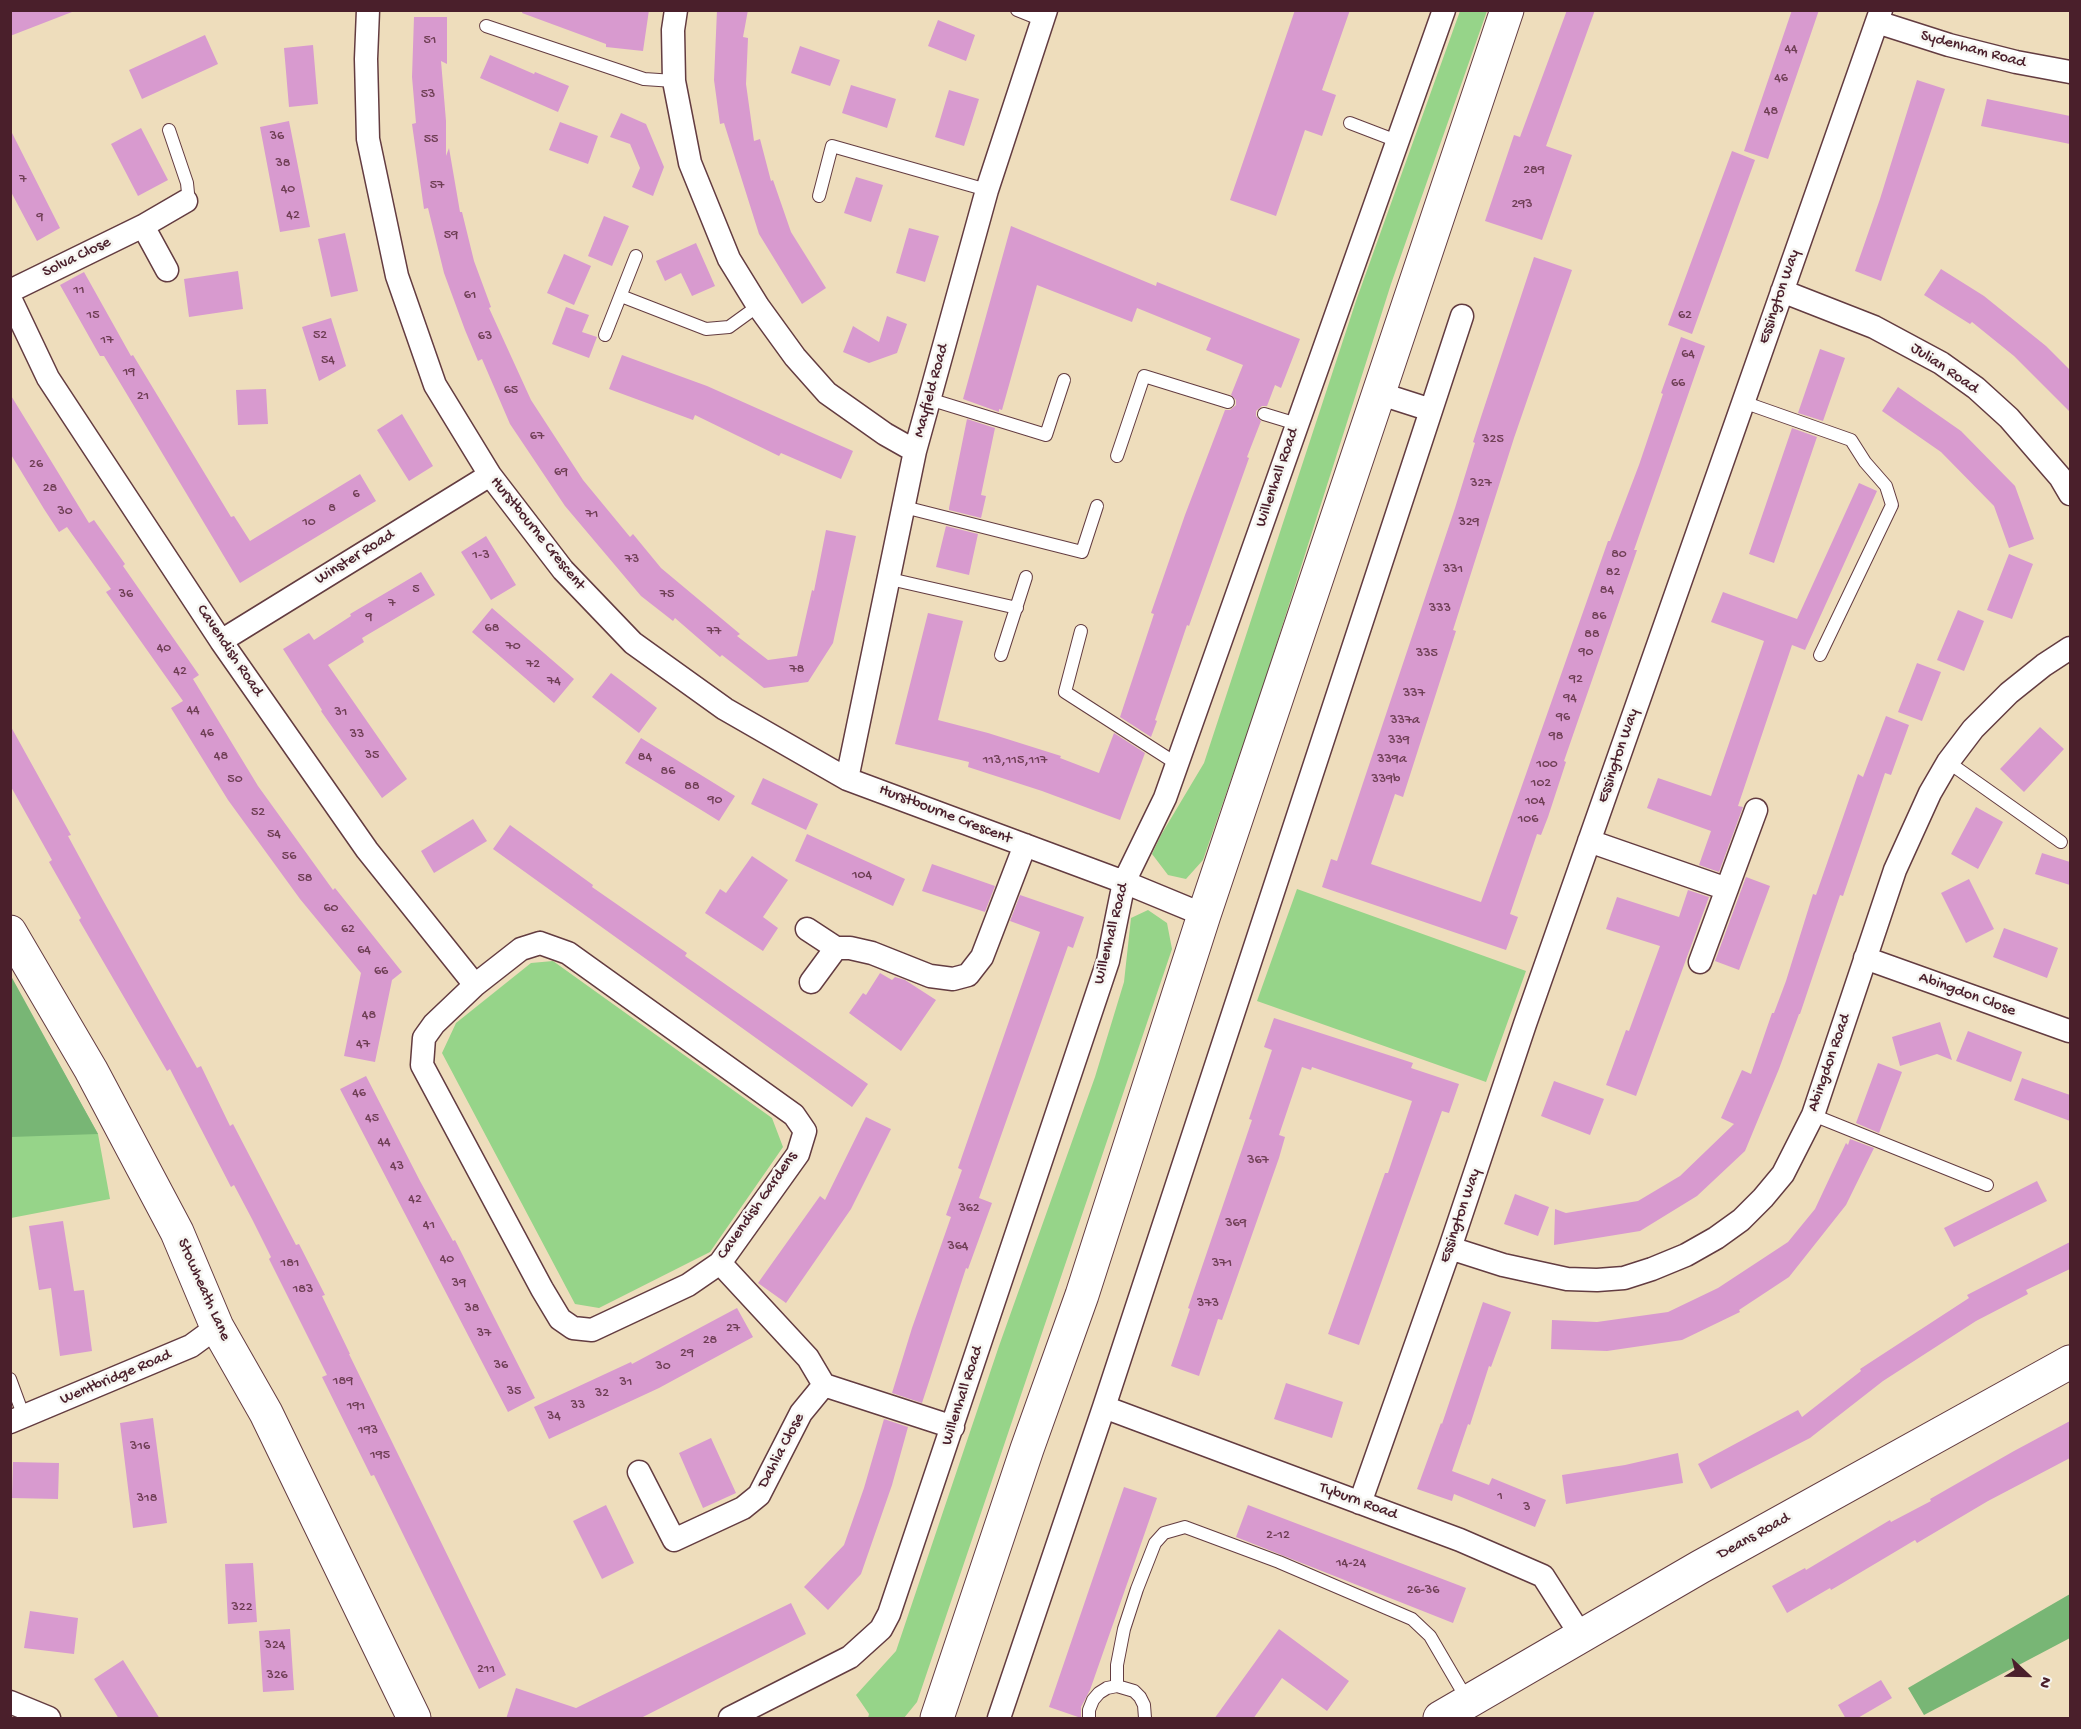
<!DOCTYPE html>
<html>
<head>
<meta charset="utf-8">
<style>
	body { margin:0 }
	#map { position:relative; width:2081px; height:1729px; overflow:hidden; background:#eeddbc; font-family:"Gochi Hand",sans-serif }
	canvas { display:block }
	.frame { position:absolute; inset:0; border:12px solid #4a1f2b; pointer-events:none }
	.north { position:absolute; left:1997px; top:1645px; width:60px; height:60px; -webkit-text-stroke:4px #f6f6f2; paint-order:stroke; rotate:112deg; font-size:16px; font-weight:700; line-height:24px; text-align:center; color:#4a1f2b }
	.north::after { content:''; display:block; margin:auto; width:21px; height:27px; background:#4a1f2b; clip-path:polygon(50% 0,100% 100%,50% 72%,0 100%) }
</style>
</head>
<body>
<div id="map">
<canvas width="2081" height="1729"></canvas>
<div class="frame"></div>
<div class="north">N</div>
</div>
<script>
const c = document.querySelector('canvas').getContext('2d');
c.lineJoin = 'round';
function fillPath(path, color) { c.fillStyle = color; c.fill(path, 'evenodd'); }
const shape = rows => new Path2D(rows.map(r => 'M' + r).join(''));
function strokePath(path, color, width, dash) { c.strokeStyle = color; c.lineWidth = width; c.lineCap = dash ? 'butt' : 'round'; c.setLineDash(dash || []); c.stroke(path); }
function write(font, color, halo, rows, align = 'center') {
  c.font = font + ' "Gochi Hand",sans-serif'; c.lineWidth = 5; c.setLineDash([]); c.textBaseline = 'middle'; c.strokeStyle = halo; c.fillStyle = color; for (const [text, x, y, turn = 0] of rows) {
    c.save(); c.translate(x, y); c.rotate((+turn || 0) * Math.PI / 180); c.textAlign = isNaN(turn) ? turn : align; if (halo) c.strokeText(text, 0, 0); c.fillText(text, 0, 0); c.restore();
  }
}
fillPath(shape([
	[1460,11,1487,11,1391,284,1258,702,1203,860,1186,879,1168,875,1152,854,1161,835,1204,763,1356,301],
	[1297,889,1526,971,1486,1082,1257,1001],
	[1148,910,1167,923,1172,949,917,1702,904,1718,868,1718,869,1714,856,1695,896,1651,999,1346,1095,1077,1124,982,1131,918],
	[553,961,772,1118,783,1147,710,1252,599,1308,575,1304,442,1053,456,1023,531,963],
	[10,976,98,1134,110,1199,11,1218]
]), '#96d489');
fillPath(shape([
	[11,976,98,1134,11,1137],
	[2070,1594,2070,1638,1924,1715,1908,1688]
]), '#78b675');
fillPath(shape([
	[10,10,72,10,72,12,10,36],
	[523,10,649,10,643,51,606,47,606,44,522,13],
	[717,10,748,10,743,37,748,38,746,84,754,141,760,139,771,181,773,180,791,232,826,288,802,304,759,234,724,123,720,124,714,80],
	[1295,10,1350,10,1322,90,1336,95,1322,136,1305,130,1276,216,1230,200],
	[1567,10,1595,10,1546,146,1572,155,1542,240,1485,221,1514,135,1520,137],
	[1792,10,1819,10,1768,159,1744,151],
	[414,17,447,17,447,64,441,61,446,121,446,156,449,148,460,212,462,212,474,261,491,307,489,308,531,400,583,480,630,537,633,534,661,568,740,634,737,636,768,660,797,656,812,590,814,591,826,530,856,536,833,643,808,682,764,688,722,655,720,657,675,618,673,621,641,596,565,506,510,424,482,359,478,361,465,330,444,273,428,208,424,209,412,124,416,123,412,77],
	[938,20,975,35,966,61,928,46],
	[205,35,218,64,142,99,129,70],
	[313,45,318,104,289,107,284,48],
	[800,46,840,60,830,86,791,73],
	[490,55,534,74,535,72,569,86,558,112,480,78],
	[1917,80,1945,89,1881,281,1855,271,1880,199],
	[851,85,896,99,887,128,842,113],
	[949,90,979,99,964,146,935,137],
	[1987,99,2070,116,2070,144,1981,126],
	[621,113,646,124,664,167,653,196,632,187,640,168,630,144,610,137],
	[289,121,310,227,280,232,260,127],
	[560,122,598,136,588,164,549,150],
	[141,128,168,180,138,196,111,144],
	[10,129,60,228,37,241,10,190],
	[1732,151,1755,160,1692,334,1668,325],
	[856,177,883,185,871,222,844,213],
	[604,216,629,226,612,266,588,256],
	[1011,226,1156,286,1157,282,1300,339,1281,388,1275,385,1267,406,1262,406,1256,411,1256,416,1261,421,1247,457,1249,458,1189,626,1187,625,1155,720,1157,721,1151,737,1120,717,1154,614,1151,613,1185,515,1225,410,1230,410,1236,405,1236,400,1231,395,1243,365,1206,350,1211,338,1137,308,1132,322,1037,285,1002,410,999,409,999,412,963,399],
	[909,228,939,236,925,282,896,273],
	[345,233,358,291,331,297,318,239],
	[696,243,715,286,692,296,681,273,665,281,656,261],
	[564,254,591,266,574,305,547,293],
	[1534,257,1572,270,1514,438,1453,630,1456,631,1403,797,1395,794,1371,864,1481,902,1608,541,1610,541,1639,465,1663,394,1661,393,1681,337,1705,346,1634,550,1637,550,1564,761,1566,762,1548,817,1541,835,1537,834,1510,914,1518,917,1506,950,1322,887,1331,859,1337,861,1363,783,1455,508,1475,443,1473,442,1481,417],
	[1941,269,1984,296,2046,346,2070,370,2070,412,2014,356,1972,322,1970,324,1924,295],
	[238,271,243,309,189,317,184,279],
	[84,272,131,356,133,355,231,517,234,516,250,541,360,474,376,501,240,583,104,356,100,356,60,285],
	[566,307,589,315,582,332,597,337,589,358,552,344],
	[887,316,907,324,897,353,869,363,843,352,853,326,879,342],
	[331,318,346,366,319,381,302,327],
	[1820,349,1845,358,1823,421,1798,413],
	[622,355,707,386,853,451,841,479,781,453,779,456,695,415,693,420,609,389],
	[1898,387,1961,431,2015,486,2034,539,2009,548,1994,506,1941,452,1882,411],
	[266,389,268,424,238,425,236,390],
	[10,394,89,523,94,520,125,564,123,566,199,675,193,679,258,786,333,890,335,888,402,972,392,980,375,1062,344,1056,361,973,300,899,228,800,171,708,183,701,106,592,111,589,67,527,59,532,44,509,10,453],
	[402,414,433,466,409,481,377,430],
	[967,419,995,428,981,495,986,496,981,518,949,510,949,508],
	[1792,428,1817,437,1774,563,1749,554],
	[1859,483,1877,491,1805,650,1792,645,1738,806,1743,807,1719,872,1699,865,1711,831,1647,808,1658,778,1711,796,1764,641,1711,622,1723,592,1797,619],
	[946,526,978,534,969,575,936,567],
	[486,536,516,585,491,600,461,552],
	[2009,554,2033,564,2012,619,1987,610],
	[421,572,435,595,362,638,364,642,328,665,407,779,382,798,321,711,322,710,283,649,309,633,314,640,351,616,350,614],
	[492,608,574,679,554,703,472,632],
	[1958,610,1984,621,1964,671,1937,660],
	[928,613,963,621,938,720,988,733,1061,756,1060,758,1099,773,1114,733,1145,753,1120,820,1042,791,968,767,969,762,895,744],
	[1917,663,1941,672,1922,721,1898,712],
	[611,673,657,708,639,733,592,697],
	[1886,716,1909,725,1891,775,1885,773,1843,896,1840,895,1800,1014,1799,1014,1779,1069,1745,1151,1697,1196,1640,1231,1554,1245,1555,1209,1566,1213,1638,1201,1680,1176,1734,1124,1721,1118,1742,1070,1751,1074,1772,1013,1774,1013,1786,981,1813,894,1816,895,1858,774,1863,777],
	[10,725,71,835,68,836,100,895,197,1068,201,1066,230,1126,233,1124,296,1245,299,1244,325,1295,322,1296,350,1354,349,1354,506,1675,479,1689,374,1475,371,1476,322,1377,327,1375,269,1259,271,1257,252,1219,234,1185,231,1187,170,1069,167,1071,79,920,81,918,49,862,52,860,10,785],
	[2040,727,2064,749,2024,792,2000,769],
	[641,738,735,796,719,821,625,763],
	[763,778,818,804,806,830,751,804],
	[1976,807,2003,822,1978,869,1951,854],
	[473,819,487,841,434,873,421,851],
	[510,825,593,885,592,887,687,953,685,956,868,1084,852,1107,493,849],
	[807,834,905,879,893,906,795,861],
	[2042,853,2070,862,2070,885,2035,874],
	[752,856,788,880,763,917,778,928,763,951,705,913,720,889,726,893],
	[932,864,995,886,985,912,922,891],
	[1746,877,1770,886,1739,970,1715,961],
	[1969,879,1994,929,1966,943,1941,893],
	[1688,890,1709,897,1636,1096,1606,1085,1626,1030,1629,1031,1660,946,1606,929,1617,897,1679,917],
	[1020,895,1084,917,1073,948,1068,946,979,1198,992,1203,968,1269,966,1268,922,1403,892,1393,912,1328,951,1217,946,1215,962,1170,958,1168,1040,932,1010,921],
	[2004,928,2058,948,2047,978,1993,957],
	[880,973,892,980,895,977,905,980,936,1000,901,1051,849,1013,863,993,866,995],
	[1274,1018,1413,1063,1411,1068,1459,1084,1449,1113,1442,1111,1359,1345,1328,1334,1385,1173,1388,1173,1412,1101,1312,1067,1311,1070,1302,1067,1279,1135,1285,1137,1279,1158,1222,1320,1218,1319,1199,1376,1171,1366,1190,1309,1188,1308,1252,1120,1249,1119,1272,1050,1264,1047],
	[1940,1022,1952,1060,1937,1054,1900,1066,1892,1037],
	[1968,1031,2022,1052,2011,1082,1956,1061],
	[1878,1063,1902,1072,1879,1133,1856,1123],
	[366,1076,420,1181,453,1241,455,1240,535,1398,508,1412,340,1089],
	[2022,1078,2070,1095,2070,1121,2014,1100],
	[1554,1081,1604,1099,1590,1135,1541,1116],
	[866,1117,891,1129,851,1209,786,1303,758,1283,820,1196,825,1200],
	[1850,1139,1874,1148,1846,1205,1789,1277,1739,1310,1740,1312,1682,1340,1607,1351,1551,1349,1552,1320,1597,1322,1668,1312,1718,1288,1788,1242,1815,1209,1846,1143,1848,1145],
	[2037,1181,2047,1201,1954,1247,1944,1228],
	[1515,1194,1549,1207,1538,1236,1504,1224],
	[63,1221,74,1291,84,1290,92,1351,60,1356,51,1288,39,1290,29,1226],
	[2070,1242,2070,1269,2026,1290,2028,1294,1976,1321,1883,1381,1810,1438,1711,1489,1698,1464,1798,1410,1802,1417,1861,1371,1860,1369,1969,1298,1967,1295],
	[1483,1302,1511,1312,1491,1367,1489,1366,1470,1425,1468,1424,1452,1471,1489,1485,1492,1478,1546,1500,1535,1527,1454,1494,1452,1501,1417,1489,1441,1423,1442,1424],
	[737,1308,753,1337,659,1388,549,1439,534,1407,631,1362,632,1364],
	[1286,1383,1343,1402,1332,1438,1274,1419],
	[153,1418,167,1523,133,1528,120,1423],
	[884,1419,908,1427,892,1485,861,1574,828,1610,804,1587,844,1545,864,1488],
	[2070,1421,2070,1458,1988,1501,1917,1543,1915,1540,1831,1590,1830,1588,1787,1613,1772,1586,1805,1568,1806,1570,1890,1520,1891,1522,1931,1501,1930,1499,2014,1451],
	[711,1438,736,1493,703,1508,679,1453],
	[1678,1453,1683,1483,1566,1504,1562,1475,1625,1465],
	[13,1462,59,1463,58,1499,12,1498],
	[1124,1487,1157,1498,1090,1690,1081,1707,1081,1718,1049,1707],
	[606,1505,634,1563,602,1579,573,1521],
	[1248,1505,1466,1588,1453,1623,1236,1537],
	[253,1563,257,1622,228,1624,225,1564],
	[791,1603,806,1634,639,1719,506,1719,516,1688,576,1708],
	[30,1611,78,1618,74,1654,24,1648],
	[290,1629,294,1690,263,1692,259,1631],
	[1279,1629,1349,1681,1327,1711,1282,1678,1253,1719,1214,1719],
	[123,1660,160,1719,119,1719,94,1679],
	[1881,1680,1892,1698,1856,1719,1846,1719,1838,1705]
]), '#d89acf');
const lane = shape([
	[1017,10,1042,20],
	[486,26,644,79,674,81],
	[1350,123,1397,141],
	[169,130,187,183,188,193,186,201],
	[819,196,832,146,987,190],
	[621,296,706,329,729,327,758,306],
	[605,335,636,256],
	[929,399,1046,435,1064,380],
	[1743,402,1851,440,1865,462,1886,486,1892,505,1820,655],
	[1264,414,1297,424],
	[1117,456,1144,376,1228,402],
	[904,507,1082,552,1097,506],
	[890,579,1017,608],
	[1081,631,1065,692,1177,764],
	[1001,655,1026,577],
	[1948,762,2061,842],
	[1813,1115,1987,1185],
	[10,1379,24,1417],
	[1117,1686,1117,1665,1124,1629,1137,1589,1155,1543,1164,1533,1185,1527,1279,1562,1412,1619,1430,1636,1468,1701],
	[1089,1718,1089,1710,1093,1700,1099,1693,1107,1688,1117,1686,1134,1691,1140,1697,1144,1705,1145,1718]
]);
const street = shape([
	[368,10,366,59,368,139,397,276,435,385,490,475,563,570,633,643,725,709,847,779,1124,882,1204,915],
	[676,10,673,30,674,81,690,163,729,259,758,306,795,357,827,393,885,434,915,451],
	[1877,22,1949,45,2016,62,2070,72],
	[143,226,167,270],
	[10,291,143,226,186,201],
	[1782,291,1874,327,1941,363,1976,388,2009,418,2060,477,2070,494],
	[10,298,48,378,221,641,367,850,475,985],
	[1378,393,1431,410],
	[221,641,490,475],
	[847,779,915,451,987,190,1046,10],
	[1589,841,1727,889],
	[807,929,836,948],
	[540,943,568,953,794,1115,805,1131,798,1154,720,1263,688,1285,592,1330,573,1328,560,1319,542,1289,422,1065,424,1038,434,1024,475,985,521,949,540,943],
	[1865,958,2069,1031],
	[1700,962,1756,810],
	[811,982,836,948,850,948,872,953,930,976,953,979,968,975,982,957,1025,845],
	[1450,1248,1503,1265,1567,1279,1597,1280,1624,1278,1652,1269,1686,1255,1716,1238,1741,1220,1763,1198,1783,1174,1813,1115,1895,870,1930,793,1948,762,1973,729,2009,693,2044,665,2070,648],
	[720,1263,808,1358,824,1385,953,1427],
	[1104,1407,1460,1540,1543,1576,1582,1637],
	[10,1422,191,1346,217,1327],
	[639,1472,674,1540,743,1508,759,1495,801,1413,824,1385],
	[1360,1503,1450,1248,1525,1024,1881,10],
	[10,1702,49,1718],
	[730,1718,850,1657,881,1629,889,1614,1108,961,1124,882,1165,798,1444,10],
	[999,1718,1104,1407,1462,316]
]);
const secondary = shape([
	[10,932,91,1070,177,1232,217,1327,266,1413,414,1718],
	[1440,1718,1700,1567,2070,1362]
]);
const highway = shape([
	[937,1718,1027,1449,1082,1295,1204,915,1507,10]
]);
strokePath(lane, '#633c41', 14);
strokePath(street, '#633c41', 25);
strokePath(secondary, '#633c41', 35);
strokePath(highway, '#633c41', 35);
strokePath(lane, '#fff', 12);
strokePath(street, '#fff', 22);
strokePath(secondary, '#fff', 33);
strokePath(highway, '#fff', 33);
write('14px', '#6e3e54', null, [
	["51",430,41],
	["44",1791,50],
	["46",1781,79],
	["53",428,95],
	["48",1771,112],
	["36",277,137],
	["55",431,140],
	["38",283,164],
	["289",1534,171],
	["7",23,180],
	["57",437,186],
	["40",288,190],
	["293",1522,205],
	["42",293,216],
	["9",40,218],
	["59",451,236],
	["11",79,291],
	["61",470,296],
	["15",93,316],
	["62",1685,316],
	["52",320,336],
	["63",485,337],
	["17",107,341],
	["64",1688,355],
	["54",328,361],
	["19",129,373],
	["66",1678,384],
	["65",511,391],
	["21",143,397],
	["67",537,437],
	["325",1493,440],
	["26",36,465],
	["69",561,473],
	["327",1481,484],
	["28",50,489],
	["6",356,495],
	["8",332,509],
	["30",65,512],
	["71",592,515],
	["10",309,523],
	["329",1469,523],
	["80",1619,555],
	["1-3",481,556],
	["73",632,560],
	["331",1453,570],
	["82",1613,573],
	["5",416,590],
	["84",1607,591],
	["36",126,595],
	["75",667,595],
	["7",392,604],
	["333",1440,609],
	["86",1599,617],
	["9",369,618],
	["68",492,629],
	["77",714,632],
	["88",1592,635],
	["70",513,647],
	["40",164,649],
	["90",1586,653],
	["335",1427,654],
	["72",533,665],
	["78",797,670],
	["42",180,672],
	["92",1576,680],
	["74",554,682],
	["337",1414,694],
	["94",1570,699],
	["44",193,711],
	["31",341,713],
	["96",1563,718],
	["337a",1405,721],
	["46",207,734],
	["33",357,735],
	["98",1556,737],
	["339",1399,741],
	["35",372,756],
	["48",221,757],
	["84",645,758],
	["339a",1392,760],
	["113,115,117",1015,761],
	["100",1547,765],
	["86",668,772],
	["50",235,780],
	["339b",1386,780],
	["102",1541,784],
	["88",692,787],
	["90",715,801],
	["104",1535,802],
	["52",258,813],
	["106",1528,820],
	["54",274,835],
	["56",289,857],
	["104",862,876],
	["58",305,879],
	["60",331,909],
	["62",348,930],
	["64",364,951],
	["66",381,972],
	["48",369,1016],
	["47",363,1045],
	["46",359,1094],
	["45",372,1119],
	["44",384,1143],
	["367",1258,1161],
	["43",397,1167],
	["42",415,1200],
	["362",969,1209],
	["369",1236,1224],
	["41",429,1226],
	["364",958,1247],
	["40",447,1260],
	["181",290,1264],
	["371",1222,1264],
	["39",459,1284],
	["183",303,1290],
	["373",1208,1304],
	["38",472,1309],
	["27",733,1329],
	["37",484,1334],
	["28",710,1341],
	["29",687,1354],
	["36",501,1366],
	["30",663,1367],
	["189",343,1382],
	["31",626,1383],
	["35",514,1392],
	["32",602,1394],
	["33",578,1406],
	["191",356,1407],
	["34",554,1417],
	["193",368,1431],
	["316",140,1447],
	["195",380,1456],
	["1",1500,1497],
	["318",147,1499],
	["3",1527,1508],
	["2-12",1278,1536],
	["14-24",1351,1564],
	["26-36",1423,1591],
	["322",242,1608],
	["324",275,1646],
	["211",486,1670],
	["326",277,1676]
]);
write('16px', '#4a1f2b', '#f6f6f2', [
	["Sydenham Road",1973,50,15],
	["Solva Close",77,258,-26],
	["Essington Way",1780,297,-71],
	["Julian Road",1944,369,34],
	["Mayfield Road",932,391,-75],
	["Willenhall Road",1278,478,-71],
	["Hurstbourne Crescent",537,534,51],
	["Winster Road",355,558,-32],
	["Cavendish Road",229,651,56],
	["Essington Way",1619,756,-71],
	["Hurstbourne Crescent",945,815,21],
	["Willenhall Road",1112,934,-76],
	["Abingdon Close",1967,995,20],
	["Abingdon Road",1830,1063,-71],
	["Cavendish Gardens",758,1206,-55],
	["Essington Way",1461,1216,-71],
	["Stowheath Lane",203,1290,66],
	["Wentbridge Road",116,1378,-23],
	["Willenhall Road",963,1396,-72],
	["Dahlia Close",782,1451,-62],
	["Tyburn Road",1358,1502,20],
	["Deans Road",1754,1537,-29]
]);
</script>
</body>
</html>
